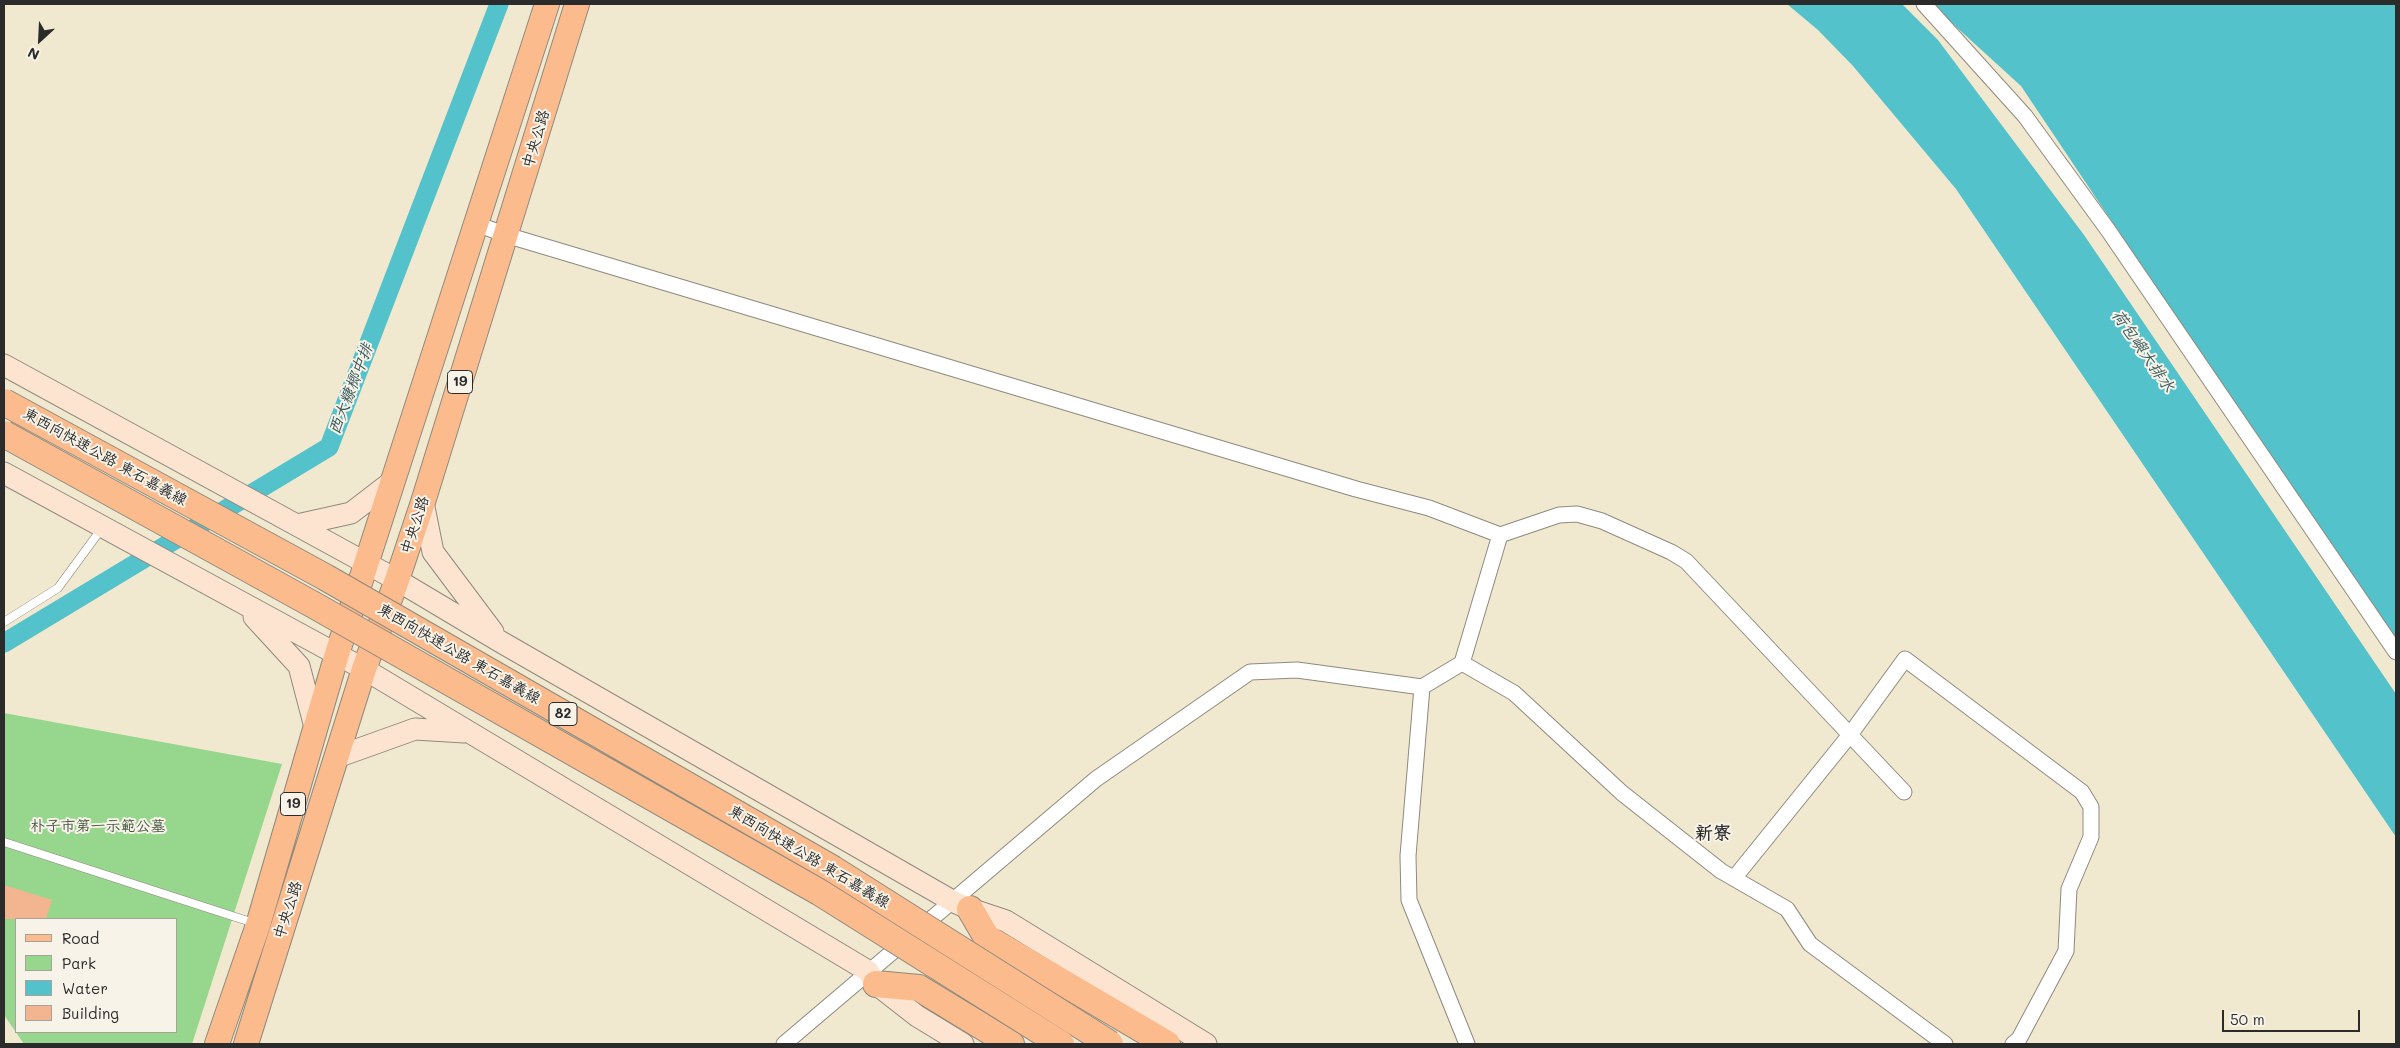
<!DOCTYPE html>
<html>
<head>
<meta charset="utf-8">
<style>
	body { margin:0 }
	#map { position:relative; width:2400px; height:1048px; overflow:hidden; background:#f1e8d0; font-family:Mali,sans-serif }
	canvas { display:block }
	.frame { position:absolute; inset:0; border:5px solid #2b2b2b; pointer-events:none }
	.legend { position:absolute; left:15px; top:918px; width:162px; height:115px; box-sizing:border-box; background:#f7f3e8; border:1px solid #a5a39c; margin:0; padding:6px 9px; list-style:none; font-size:15px; color:#2b2b2b }
	.legend li { display:flex; align-items:center; gap:10px; height:25px }
	.legend b { width:25px; border:1px solid #a5a39c }
	.north { position:absolute; left:15px; top:15px; width:50px; height:50px; -webkit-text-stroke:4px #f7f3e8; paint-order:stroke; rotate:205deg; font-size:14px; font-weight:700; line-height:20px; text-align:center; color:#2b2b2b }
	.north::after { content:''; display:block; margin:auto; width:18px; height:22px; background:#2b2b2b; clip-path:polygon(50% 0,100% 100%,50% 72%,0 100%) }
	.scale { position:absolute; left:2222px; top:1010px; width:138px; height:22px; box-sizing:border-box; border:2px solid #2b2b2b; border-top:0; padding-left:6px; font-size:15px; line-height:18px; white-space:nowrap; color:#2b2b2b; -webkit-text-stroke:4px #f7f3e8; paint-order:stroke }
</style>
</head>
<body>
<div id="map">
<canvas width="2400" height="1048"></canvas>
<div class="frame"></div>
<ul class="legend">
<li><b style="height:6px;background:#fbbb8d"></b>Road</li>
<li><b style="height:14px;background:#96d68d"></b>Park</li>
<li><b style="height:14px;background:#54c2ca"></b>Water</li>
<li><b style="height:14px;background:#f2b58f"></b>Building</li>
</ul>
<div class="north">N</div>
<div class="scale">50 m</div>
</div>
<script>
const c = document.querySelector('canvas').getContext('2d');
c.lineJoin = 'round';
function fillPath(path, color) { c.fillStyle = color; c.fill(path, 'evenodd'); }
const shape = rows => new Path2D(rows.map(r => 'M' + r).join(''));
function strokePath(path, color, width, dash) { c.strokeStyle = color; c.lineWidth = width; c.lineCap = dash ? 'butt' : 'round'; c.setLineDash(dash || []); c.stroke(path); }
function write(font, color, halo, rows, align = 'center') {
  c.font = font + ' Mali,"LXGW WenKai TC",sans-serif'; c.lineWidth = 4; c.setLineDash([]); c.textBaseline = 'middle'; c.strokeStyle = halo; c.fillStyle = color; for (const [text, x, y, turn = 0] of rows) {
    c.save(); c.translate(x, y); c.rotate((+turn || 0) * Math.PI / 180); c.textAlign = isNaN(turn) ? turn : align; if (halo) c.strokeText(text, 0, 0); c.fillText(text, 0, 0); c.restore();
  }
}
fillPath(shape([
	[4,713,282,764,192,1044,24,1044,4,1015],
	[16,919,176,919,176,1032,16,1032]
]), '#96d68d');
fillPath(shape([
	[1787,4,1902,4,1938,40,2084,235,2396,694,2396,837,1956,189,1853,66,1818,30],
	[1931,4,2396,4,2396,638,2269,456,2021,86]
]), '#54c2ca');
strokePath(shape([
	[4,643,329,447,499,4]
]), '#54c2ca', 19);
fillPath(shape([
	[4,885,52,900,46,919,4,919]
]), '#f2b58f');
const lane = shape([
	[4,622,58,588,102,528],
	[4,842,257,924]
]);
const street = shape([
	[1924,4,2025,116,2108,230,2396,652],
	[477,224,506,235,1356,489,1429,508,1500,535,1559,515,1577,514,1602,521,1671,552,1686,561,1904,792],
	[1462,663,1514,693,1622,793,1721,871,1787,909,1810,944,1945,1044],
	[1735,877,1849,736,1905,659,2082,792,2091,807,2091,837,2069,889,2066,951,2019,1039,2013,1044],
	[784,1044,1096,779,1250,672,1297,670,1422,687],
	[1467,1044,1409,900,1408,856,1422,687,1462,663,1500,535]
]);
const secondary = shape([
	[4,365,397,580,501,642,954,902,970,909,1006,921,1206,1044],
	[4,473,364,669,868,971,876,984,917,1016,963,1044],
	[423,502,433,552,493,632],
	[297,525,351,513,394,480],
	[254,617,299,666,315,727],
	[337,757,415,729,464,732]
]);
const primary = shape([
	[217,1044,258,925,337,654,547,4],
	[246,1044,364,669,397,580,423,502,577,4]
]);
const highway = shape([
	[970,909,987,938,1167,1044],
	[876,984,919,988,1011,1044]
]);
strokePath(lane, '#8e8a7e', 9);
strokePath(street, '#8e8a7e', 17);
strokePath(secondary, '#8e8a7e', 23);
strokePath(primary, '#8e8a7e', 26);
strokePath(highway, '#8e8a7e', 28);
strokePath(lane, '#fff', 8);
strokePath(street, '#fff', 15);
strokePath(secondary, '#fde4d1', 21);
strokePath(primary, '#fbbb8d', 24);
strokePath(highway, '#fbbb8d', 26);
const highwayBridge = shape([
	[4,402,325,577,833,869,1110,1044],
	[4,434,312,604,819,892,1061,1044]
]);
strokePath(highwayBridge, '#8e8a7e', 28, []);
strokePath(highwayBridge, '#fbbb8d', 26);
for (const [x, y, w] of [
	[460,382,25],
	[563,714,28],
	[293,804,25]
]) { const box = new Path2D(); box.roundRect(x - w / 2, y - 11.5, w, 23, 4); c.fillStyle = '#f7f3e8'; c.fill(box); strokePath(box, '#2b2b2b', 1); }
write('bold 14px', '#2b2b2b', null, [
	["19",460,382],
	["82",563,714],
	["19",293,804]
]);
write('15px', '#2b2b2b', '#f7f3e8', [
	["中央公路",536,139,-73],
	["東西向快速公路 東石嘉義線",105,457,29],
	["中央公路",415,525,-72],
	["東西向快速公路 東石嘉義線",459,654,30],
	["東西向快速公路 東石嘉義線",809,857,31],
	["中央公路",288,910,-72]
]);
write('15px', '#465644', '#f7f3e8', [
	["朴子市第一示範公墓",98,826]
]);
write('italic 16px', '#37585b', '#f7f3e8', [
	["荷包嶼大排水",2143,351,55],
	["西大糠榔中排",351,389,-69]
]);
write('bold 18px', '#2b2b2b', '#f7f3e8', [
	["新寮",1713,833]
]);
</script>
</body>
</html>
